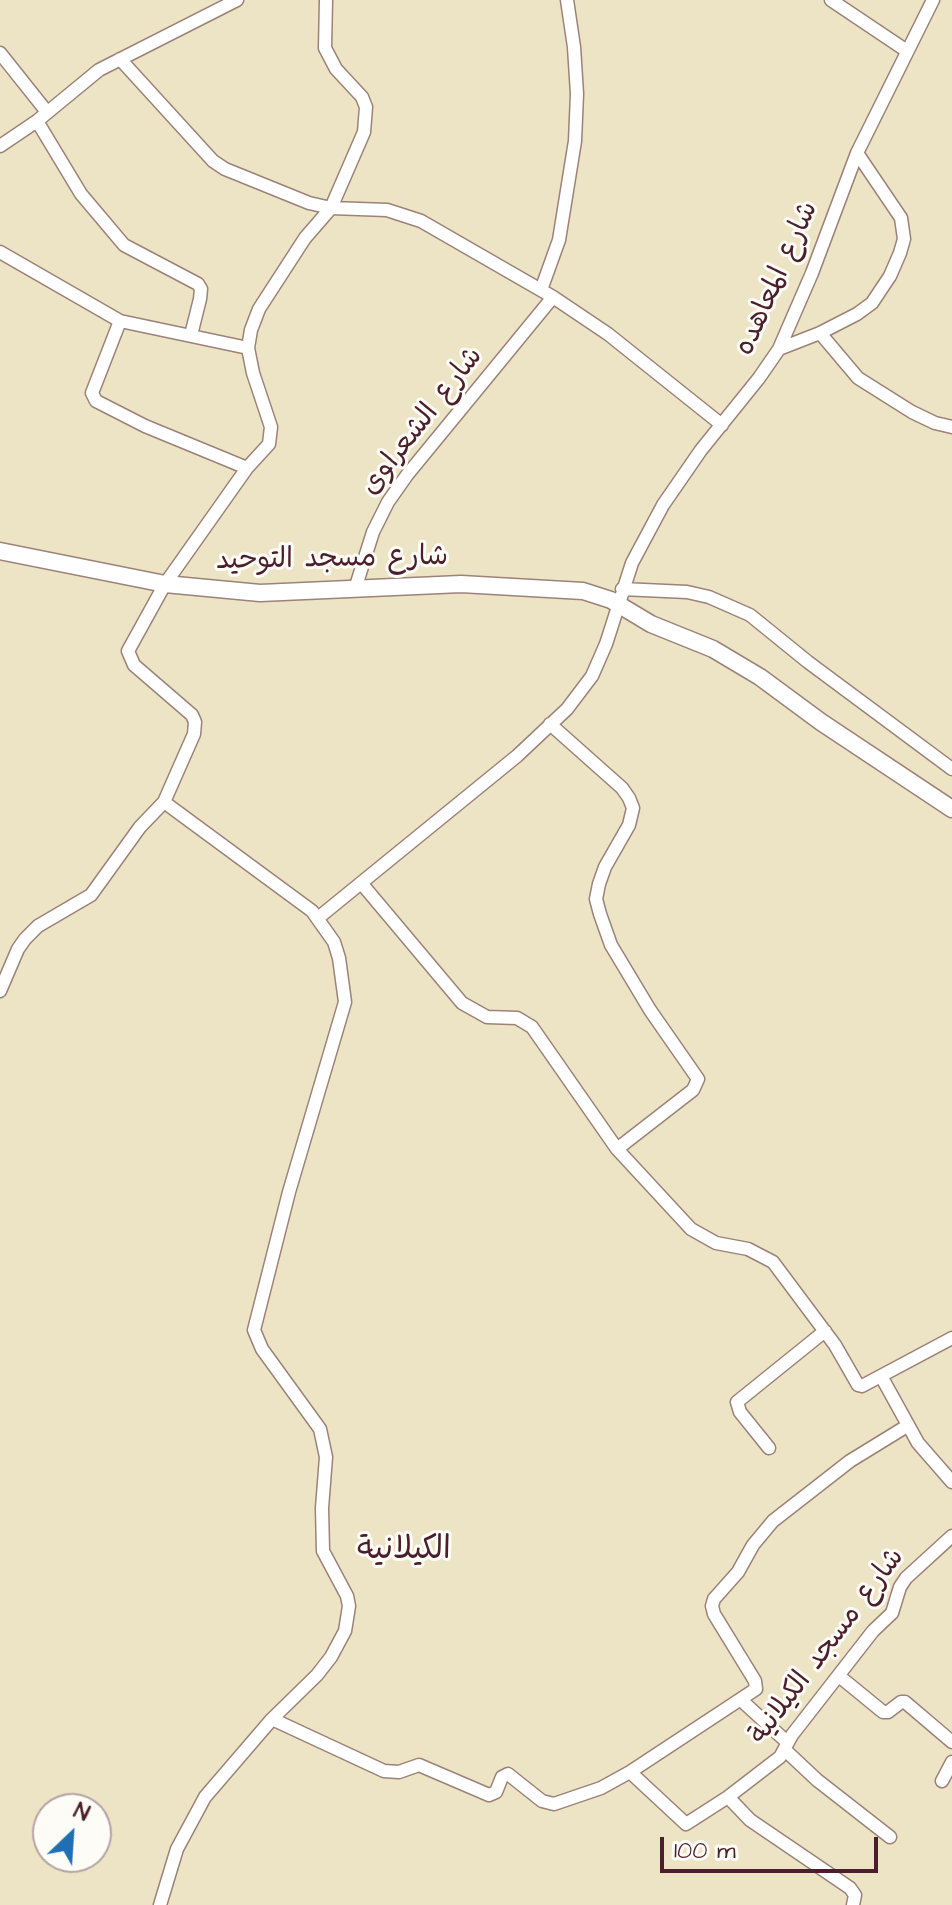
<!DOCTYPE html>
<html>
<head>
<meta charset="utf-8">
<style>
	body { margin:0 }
	#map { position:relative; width:952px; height:1905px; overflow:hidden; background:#ede4c6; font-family:"Architects Daughter",sans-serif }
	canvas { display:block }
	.north { position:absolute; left:32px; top:1793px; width:80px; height:80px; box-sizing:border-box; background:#fdfcf7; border:2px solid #b5a4a5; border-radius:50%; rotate:25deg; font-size:22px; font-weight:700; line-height:32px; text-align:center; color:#4a1f2b }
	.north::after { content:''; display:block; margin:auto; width:28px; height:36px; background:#1f6fb2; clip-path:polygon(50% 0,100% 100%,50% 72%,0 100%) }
	.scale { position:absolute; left:660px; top:1837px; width:218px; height:36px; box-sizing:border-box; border:4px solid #4a1f2b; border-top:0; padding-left:10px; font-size:24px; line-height:28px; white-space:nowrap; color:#4a1f2b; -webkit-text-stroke:6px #fdfcf7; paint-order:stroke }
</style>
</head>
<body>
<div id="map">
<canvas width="952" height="1905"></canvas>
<div class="north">N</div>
<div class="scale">100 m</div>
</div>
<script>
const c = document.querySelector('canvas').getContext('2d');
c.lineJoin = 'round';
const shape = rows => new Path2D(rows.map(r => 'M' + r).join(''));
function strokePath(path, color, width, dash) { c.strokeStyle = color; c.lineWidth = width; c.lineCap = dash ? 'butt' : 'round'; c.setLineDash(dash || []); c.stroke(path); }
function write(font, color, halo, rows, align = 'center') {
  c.font = font + ' "Architects Daughter","Playpen Sans Arabic",sans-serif'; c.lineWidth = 6; c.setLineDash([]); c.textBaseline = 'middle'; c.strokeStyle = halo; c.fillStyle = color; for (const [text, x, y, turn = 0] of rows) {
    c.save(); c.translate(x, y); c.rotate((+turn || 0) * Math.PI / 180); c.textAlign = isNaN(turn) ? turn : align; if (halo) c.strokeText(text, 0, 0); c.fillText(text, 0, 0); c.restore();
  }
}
const minor = shape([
	[831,0,907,51],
	[0,53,47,112],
	[120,59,213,161,225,169,309,203,331,208,387,210,421,221,553,297,608,334,722,425],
	[37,121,81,194,124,245,198,284,201,289,200,299,191,335],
	[0,146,37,121,99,70,237,0],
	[0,252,120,321,248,348],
	[541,290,559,240,575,141,577,94,574,47,567,0],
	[120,321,92,393,96,401,145,426,247,468],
	[820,333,858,378,912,412,935,423,952,427],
	[779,349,820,333,857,314,872,303,890,276,900,253,904,239,901,218,857,153],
	[355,589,373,532,388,502,407,475,553,297],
	[622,589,687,592,709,597,750,615,808,662,952,769],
	[550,724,622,788,629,798,633,808,629,825,605,867,599,884,596,899,600,914,611,945,650,1010,698,1079,693,1090,617,1149],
	[362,884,462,1003,487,1017,517,1018,532,1027,617,1149,691,1229,716,1243,748,1249,773,1262,835,1345,858,1385,862,1386,952,1338],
	[318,918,517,756,567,709,592,676,606,644,632,563,663,505,701,450,759,378,779,349,812,273,857,153,933,0],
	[0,991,18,949,25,939,38,926,91,895,140,827,164,802,194,734,195,722,192,715,134,665,128,651,165,584,247,468,269,444,271,427,253,373,248,348,251,330,259,309,305,238,331,208,364,132,366,107,362,97,336,69,325,48,326,0],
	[881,1376,918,1443,952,1482],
	[769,1448,740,1412,737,1402,825,1331],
	[839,1676,883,1712,888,1712,901,1702,905,1702,952,1742],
	[741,1700,787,1742],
	[272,1719,384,1771,399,1772,419,1765,489,1795,496,1792,502,1777,508,1774,542,1801,554,1804,601,1788,630,1772,756,1689,755,1681,714,1614,712,1606,714,1599,738,1572,753,1545,773,1521,850,1461,907,1426],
	[785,1750,817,1780,890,1837],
	[630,1772,686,1824,728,1797,780,1757,792,1735,873,1631,892,1613,900,1587,906,1578,952,1536],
	[942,1781,952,1762],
	[728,1797,750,1820,850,1888,855,1895,853,1905],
	[160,1905,177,1849,205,1797,272,1719,317,1675,331,1657,345,1631,349,1606,347,1596,323,1551,322,1508,326,1457,320,1429,262,1349,254,1330,289,1192,345,1002,339,958,334,942,312,911,164,802]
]);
const secondary = shape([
	[0,551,165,584,260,593,461,584,583,591,611,600,651,624,713,649,760,677,821,722,952,809]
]);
strokePath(minor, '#9c8278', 15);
strokePath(secondary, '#9c8278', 19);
strokePath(minor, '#fff', 12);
strokePath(secondary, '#fff', 16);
write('28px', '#4a1f2b', '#fdfcf7', [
	["شارع المعاهده",778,279,-66],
	["شارع الشعراوى",423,422,-52],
	["شارع مسجد التوحيد",332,560,-1],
	["شارع مسجد الكيلانية",828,1647,-53]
]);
write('32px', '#4a1f2b', '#fdfcf7', [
	["الكيلانية",404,1551]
]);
</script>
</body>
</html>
